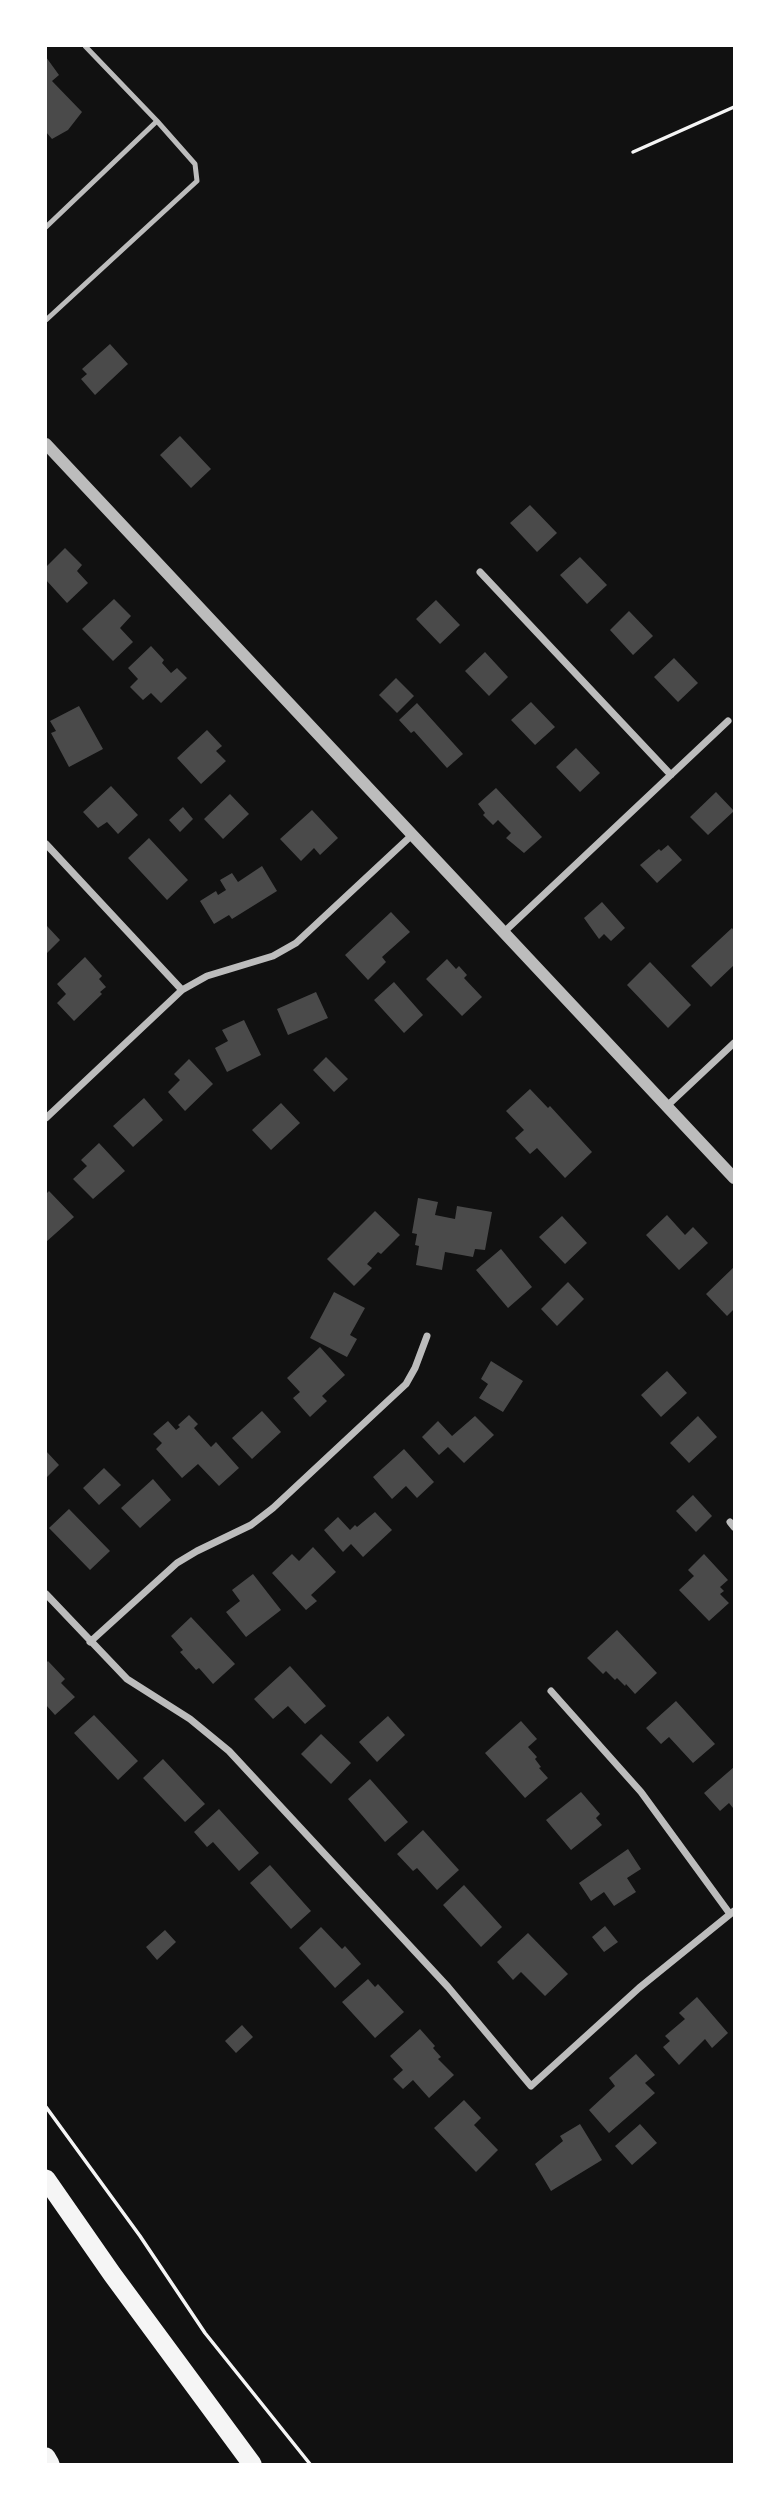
<!DOCTYPE html>
<html>
<head>
<meta charset="utf-8">
<style>
	body { margin:0 }
	#map { position:relative; width:780px; height:2510px; overflow:hidden; background:#111; font-family:"Golos Text",sans-serif }
	canvas { display:block }
	.frame { position:absolute; inset:0; border:47px solid #fff; pointer-events:none }
</style>
</head>
<body>
<div id="map">
<canvas width="780" height="2510"></canvas>
<div class="frame"></div>
</div>
<script>
const c = document.querySelector('canvas').getContext('2d');
c.lineJoin = 'round';
function fillPath(path, color) { c.fillStyle = color; c.fill(path, 'evenodd'); }
const shape = rows => new Path2D(rows.map(r => 'M' + r).join(''));
function strokePath(path, color, width, dash) { c.strokeStyle = color; c.lineWidth = width; c.lineCap = dash ? 'butt' : 'round'; c.setLineDash(dash || []); c.stroke(path); }
fillPath(shape([
	[46,57,59,75,52,81,82,112,68,130,52,139,46,132],
	[110,344,128,364,95,395,81,379,87,374,82,369],
	[180,436,211,469,191,488,160,455],
	[530,505,557,533,537,552,510,523],
	[65,548,82,565,77,571,88,583,67,603,46,580,46,567],
	[580,557,607,585,587,604,560,575],
	[114,599,131,616,120,628,133,642,113,661,82,629],
	[436,600,460,625,440,644,416,619],
	[629,611,653,636,633,655,610,630],
	[151,646,164,660,162,663,171,673,177,668,187,678,161,703,151,693,143,700,130,687,138,679,128,668],
	[485,652,508,677,489,696,465,671],
	[674,658,698,683,678,702,654,677],
	[396,678,414,696,397,713,379,695],
	[531,702,555,727,535,745,511,720],
	[417,703,463,754,447,768,414,731,411,733,399,720],
	[79,706,103,749,69,767,51,733,56,731,50,721],
	[207,730,222,746,216,751,226,761,201,784,177,758],
	[576,748,600,773,580,792,556,767],
	[111,786,138,815,118,834,107,822,98,828,83,812],
	[496,788,542,837,524,853,506,838,511,833,498,820,493,825,483,815,485,813,478,804],
	[716,792,734,811,708,835,690,817],
	[230,794,249,814,223,839,204,819],
	[183,807,193,819,180,832,169,820],
	[312,810,338,838,320,855,314,848,301,861,280,839],
	[149,838,188,880,167,900,128,858],
	[668,845,682,860,657,883,640,865,659,849,661,851],
	[262,866,277,891,232,919,229,915,214,924,200,901,216,891,218,895,226,890,220,880,232,873,238,882],
	[602,902,625,928,611,941,604,934,599,939,584,918],
	[391,912,410,932,382,957,386,962,368,980,345,955],
	[47,926,60,940,46,954,46,928],
	[732,928,734,931,734,965,711,987,691,966],
	[85,957,102,976,99,979,106,987,100,992,102,994,74,1021,57,1003,66,994,57,984],
	[447,959,456,969,459,966,467,975,464,978,482,997,462,1016,426,979],
	[650,962,691,1005,668,1028,627,985],
	[394,982,423,1015,404,1033,374,1000],
	[316,992,328,1018,288,1035,277,1009],
	[244,1020,261,1055,227,1072,215,1048,228,1041,222,1030],
	[326,1057,348,1079,334,1092,313,1070],
	[189,1059,213,1084,185,1111,168,1092,180,1080,174,1074],
	[530,1089,548,1108,550,1106,592,1152,565,1178,537,1148,530,1154,515,1138,524,1130,506,1111],
	[144,1098,163,1120,133,1147,113,1126],
	[281,1103,300,1123,271,1150,252,1130],
	[99,1143,125,1171,93,1199,73,1179,87,1166,81,1160],
	[49,1191,74,1217,46,1242,46,1194],
	[418,1198,438,1202,435,1215,455,1219,457,1206,492,1212,485,1250,475,1249,473,1257,445,1252,442,1270,416,1265,419,1246,415,1245,417,1234,412,1233],
	[375,1211,400,1235,381,1254,378,1252,367,1264,372,1268,354,1286,327,1259],
	[667,1215,685,1235,693,1227,708,1243,679,1270,646,1235],
	[562,1216,587,1243,565,1264,539,1237],
	[501,1249,532,1287,508,1308,476,1270],
	[734,1267,734,1309,727,1316,706,1294],
	[568,1282,584,1299,557,1326,541,1309],
	[334,1292,365,1308,350,1335,357,1339,347,1357,310,1338],
	[320,1347,345,1375,322,1396,327,1401,310,1417,293,1398,300,1392,287,1378],
	[491,1361,523,1381,503,1412,479,1398,488,1384,481,1379],
	[667,1371,687,1393,661,1417,641,1395],
	[262,1411,281,1432,252,1459,232,1438],
	[189,1415,198,1424,194,1428,211,1447,216,1442,239,1468,219,1486,198,1464,182,1478,156,1449,162,1443,153,1434,168,1421,176,1430,180,1427,178,1425],
	[475,1416,494,1435,464,1463,448,1447,439,1455,422,1437,438,1421,452,1436],
	[698,1416,717,1437,689,1463,670,1443],
	[404,1449,434,1482,417,1498,406,1486,392,1499,373,1477],
	[46,1451,59,1465,46,1478],
	[104,1468,121,1485,99,1505,83,1488],
	[153,1479,171,1500,140,1528,121,1508],
	[693,1495,712,1516,696,1532,676,1511],
	[69,1509,110,1551,90,1570,49,1528],
	[375,1512,392,1530,363,1557,351,1544,343,1552,324,1530,338,1517,350,1530,355,1525,357,1527],
	[313,1547,336,1572,311,1595,317,1601,306,1610,272,1573,292,1554,299,1561],
	[704,1554,728,1580,720,1587,724,1591,720,1594,729,1603,709,1621,679,1590,694,1576,688,1570],
	[253,1574,281,1610,246,1637,226,1612,240,1601,232,1590],
	[191,1617,235,1664,213,1684,199,1668,196,1670,180,1652,183,1650,171,1636],
	[617,1630,657,1673,635,1694,626,1684,625,1686,617,1678,615,1680,606,1671,603,1674,587,1658],
	[48,1661,65,1679,61,1683,75,1697,55,1715,46,1705,46,1663],
	[290,1666,326,1706,305,1724,288,1706,273,1719,254,1699],
	[676,1701,715,1744,693,1763,669,1737,661,1744,646,1728],
	[94,1715,138,1761,118,1780,74,1733],
	[388,1716,405,1735,377,1762,359,1742],
	[521,1721,537,1739,528,1747,537,1757,535,1759,541,1767,539,1768,548,1778,525,1798,485,1753],
	[321,1734,351,1763,331,1784,301,1754],
	[163,1759,205,1804,185,1822,143,1778],
	[734,1767,734,1807,733,1808,729,1803,720,1811,704,1793],
	[370,1779,408,1822,385,1842,348,1799],
	[581,1792,600,1814,596,1818,602,1825,571,1850,546,1820],
	[219,1809,259,1853,239,1871,213,1842,207,1847,194,1832],
	[423,1830,459,1870,437,1890,417,1868,413,1871,397,1854],
	[628,1849,641,1869,627,1878,636,1892,614,1906,604,1892,591,1901,579,1883],
	[270,1865,311,1911,291,1929,250,1883],
	[464,1885,502,1927,481,1947,443,1905],
	[605,1926,618,1942,604,1952,592,1937],
	[321,1927,342,1949,345,1946,361,1964,335,1988,299,1948],
	[165,1930,176,1942,157,1960,146,1947],
	[528,1933,568,1974,545,1996,521,1972,513,1980,497,1962],
	[368,1979,375,1987,378,1984,404,2012,375,2038,342,2002],
	[697,1997,728,2033,712,2048,705,2039,679,2065,663,2047,670,2041,665,2036,685,2019,679,2013],
	[242,2025,253,2037,236,2053,225,2041],
	[420,2029,435,2046,433,2048,441,2057,438,2059,454,2075,429,2098,413,2080,403,2089,393,2079,403,2070,390,2056],
	[636,2054,655,2075,645,2083,655,2093,609,2133,589,2110,615,2086,609,2078],
	[464,2100,481,2118,474,2125,498,2150,476,2172,434,2128],
	[580,2124,602,2160,551,2191,535,2164,563,2141,560,2136],
	[640,2124,657,2143,632,2165,615,2146]
]), '#4a4a4a');
strokePath(shape([
	[633,152,734,107],
	[46,2107,140,2236,205,2333,310,2464]
]), '#f5f5f5', 3.5);
strokePath(shape([
	[46,227,157,121,85,46],
	[46,320,197,181,195,164,157,121]
]), '#bcbcbc', 5);
strokePath(shape([
	[480,572,671,775],
	[46,844,182,990],
	[504,932,728,721],
	[667,1106,734,1043],
	[46,1118,182,990,207,976,273,956,296,943,412,835],
	[730,1522,734,1527],
	[46,1594,127,1679,190,1719,229,1751,448,1987,531,2086,639,1988,734,1911],
	[90,1642,177,1563,197,1551,251,1525,273,1508,406,1384,415,1368,427,1336],
	[551,1691,641,1792,730,1914]
]), '#bcbcbc', 7);
strokePath(shape([
	[46,444,734,1178]
]), '#bcbcbc', 12);
strokePath(shape([
	[46,2179,112,2274,252,2464],
	[46,2457,50,2464]
]), '#f5f5f5', 19);
</script>
</body>
</html>
